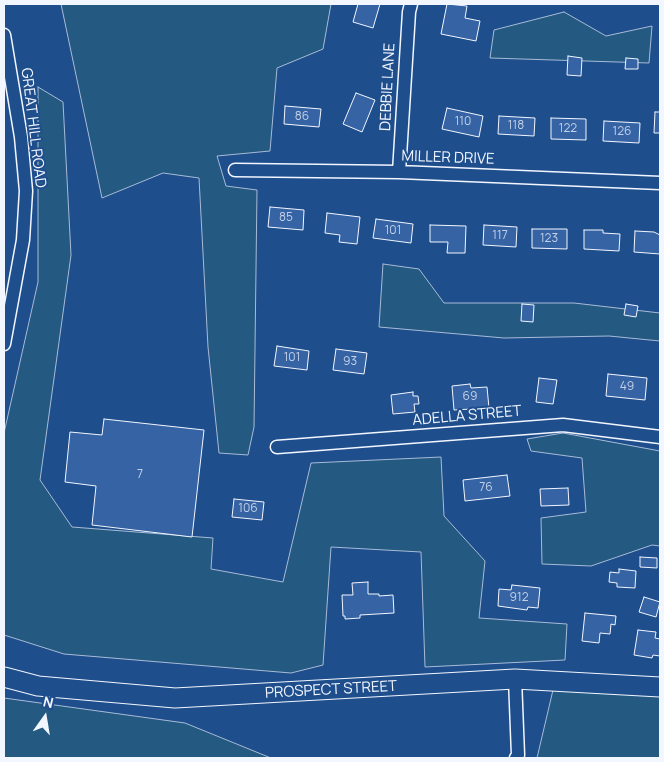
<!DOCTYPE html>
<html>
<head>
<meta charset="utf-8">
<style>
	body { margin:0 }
	#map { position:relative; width:664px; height:762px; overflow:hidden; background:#1f4e8c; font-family:Manrope,sans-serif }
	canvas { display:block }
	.frame { position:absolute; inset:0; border:5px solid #f2f6ff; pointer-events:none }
	.north { position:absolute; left:20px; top:692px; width:50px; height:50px; -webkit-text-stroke:4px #1f4e8c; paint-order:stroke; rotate:13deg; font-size:14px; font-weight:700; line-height:20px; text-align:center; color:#f2f6ff }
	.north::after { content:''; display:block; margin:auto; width:18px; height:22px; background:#f2f6ff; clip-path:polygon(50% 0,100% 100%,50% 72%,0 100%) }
</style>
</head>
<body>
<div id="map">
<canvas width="664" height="762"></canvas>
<div class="frame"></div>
<div class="north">N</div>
</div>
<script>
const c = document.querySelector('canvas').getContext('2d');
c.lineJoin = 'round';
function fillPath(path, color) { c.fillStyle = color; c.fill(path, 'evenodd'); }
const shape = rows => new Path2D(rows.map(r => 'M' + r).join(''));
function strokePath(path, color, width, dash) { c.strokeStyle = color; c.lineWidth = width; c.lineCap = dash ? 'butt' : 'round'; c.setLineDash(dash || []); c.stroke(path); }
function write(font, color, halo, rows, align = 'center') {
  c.font = font + ' Manrope,sans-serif'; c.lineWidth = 4; c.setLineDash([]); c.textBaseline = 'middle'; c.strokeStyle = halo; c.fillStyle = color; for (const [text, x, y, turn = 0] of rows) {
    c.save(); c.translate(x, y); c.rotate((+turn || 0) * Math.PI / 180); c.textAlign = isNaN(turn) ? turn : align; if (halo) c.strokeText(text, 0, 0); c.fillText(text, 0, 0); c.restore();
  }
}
const green = shape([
	[61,4,331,4,323,49,277,68,270,151,217,156,226,186,257,190,254,427,248,455,219,453,208,347,199,178,163,173,102,198,61,4],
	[564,12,606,36,652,26,649,63,490,58,494,30,564,12],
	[38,87,63,102,71,255,40,480,72,527,213,538,211,569,283,582,311,463,441,457,444,516,485,561,479,618,567,624,565,660,425,667,421,552,331,547,323,665,291,673,64,654,4,635,4,433,38,282,38,87],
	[383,264,419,269,444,303,574,303,660,313,660,341,609,336,504,338,379,327,383,264],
	[563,433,660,451,660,546,652,545,591,566,542,564,541,518,586,512,582,458,531,451,527,439,563,433],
	[553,690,660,695,660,758,537,758,553,690],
	[4,698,185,723,271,758,4,758,4,698]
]);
fillPath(green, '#245a82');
strokePath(green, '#a8bbd7', 1);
const building = shape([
	[358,4,380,4,373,28,353,22,358,4],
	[447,4,467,6,465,18,480,21,476,41,441,34,447,4],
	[568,56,582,58,581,76,567,75,568,56],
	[626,58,638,59,638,69,625,69,626,58],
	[356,93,375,100,362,132,343,124,356,93],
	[285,106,321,109,319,127,284,124,285,106],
	[447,108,483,116,479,137,442,129,447,108],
	[655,112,660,112,660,133,654,133,655,112],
	[499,116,535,118,534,136,498,134,499,116],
	[551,118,586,119,586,140,551,139,551,118],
	[604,121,640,123,639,143,603,141,604,121],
	[270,207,304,210,303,230,268,227,270,207],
	[327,213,360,217,357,244,339,242,340,235,325,233,327,213],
	[376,219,413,224,411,243,373,238,376,219],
	[430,225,466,226,465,253,447,253,448,242,430,242,430,225],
	[484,225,517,227,516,247,483,245,484,225],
	[532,229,567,229,567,249,532,248,532,229],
	[584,230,603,230,603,233,620,234,619,251,584,249,584,230],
	[635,231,654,232,660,235,660,254,634,252,635,231],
	[522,304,534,305,533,322,521,321,522,304],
	[626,304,638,306,636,317,624,315,626,304],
	[277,346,309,351,307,370,274,366,277,346],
	[336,349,367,353,364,374,333,370,336,349],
	[608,374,647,378,645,400,606,396,608,374],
	[539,378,557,380,553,404,536,402,539,378],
	[470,384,471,388,487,387,489,408,454,410,452,386,470,384],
	[413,392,413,396,418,396,419,404,414,404,415,412,393,414,391,395,413,392],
	[104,419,204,430,192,537,92,525,96,486,65,482,70,432,102,435,104,419],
	[507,475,510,496,465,501,463,480,507,475],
	[568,488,569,505,541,506,540,489,568,488],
	[234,499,264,502,262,520,232,517,234,499],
	[640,557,657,558,657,568,640,567,640,557],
	[619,569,636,571,635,588,617,587,617,583,609,582,610,572,619,573,619,569],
	[368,582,368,594,379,594,379,596,393,595,394,613,360,615,360,618,345,619,345,616,343,616,342,595,353,595,352,583,368,582],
	[512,585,540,588,538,608,528,607,527,610,498,606,499,589,511,590,512,585],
	[644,597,660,602,656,617,639,612,644,597],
	[585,613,616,616,615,625,611,624,610,634,600,633,599,643,582,641,585,613],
	[638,630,656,632,655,638,660,639,660,656,653,655,652,658,634,655,638,630]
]);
fillPath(building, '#3563a3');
strokePath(building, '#f2f6ff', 1);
const minor = shape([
	[4,35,21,137,26,191,23,240,4,344],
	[235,170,399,172,660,183],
	[399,172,409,12,411,4],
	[277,447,563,425,660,437],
	[515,679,518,755,516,758]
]);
const secondary = shape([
	[4,677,38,686,175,698,515,679,660,687]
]);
strokePath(minor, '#f2f6ff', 15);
strokePath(secondary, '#f2f6ff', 21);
strokePath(minor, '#1f4e8c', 12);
strokePath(secondary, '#1f4e8c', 19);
write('12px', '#c3d1e8', null, [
	["86",302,117],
	["110",463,122],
	["118",516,126],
	["122",568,129],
	["126",622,132],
	["85",286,218],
	["101",393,231],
	["117",500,236],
	["123",549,239],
	["101",292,358],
	["93",350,362],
	["49",627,387],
	["69",470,397],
	["7",140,475],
	["76",486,488],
	["106",248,509],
	["912",519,598]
]);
write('15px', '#f2f6ff', '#1f4e8c', [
	["DEBBIE LANE",388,87,-87],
	["GREAT HILL ROAD",33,128,83],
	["MILLER DRIVE",448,158,2],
	["ADELLA STREET",467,416,-5],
	["PROSPECT STREET",331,690,-3]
]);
</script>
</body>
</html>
